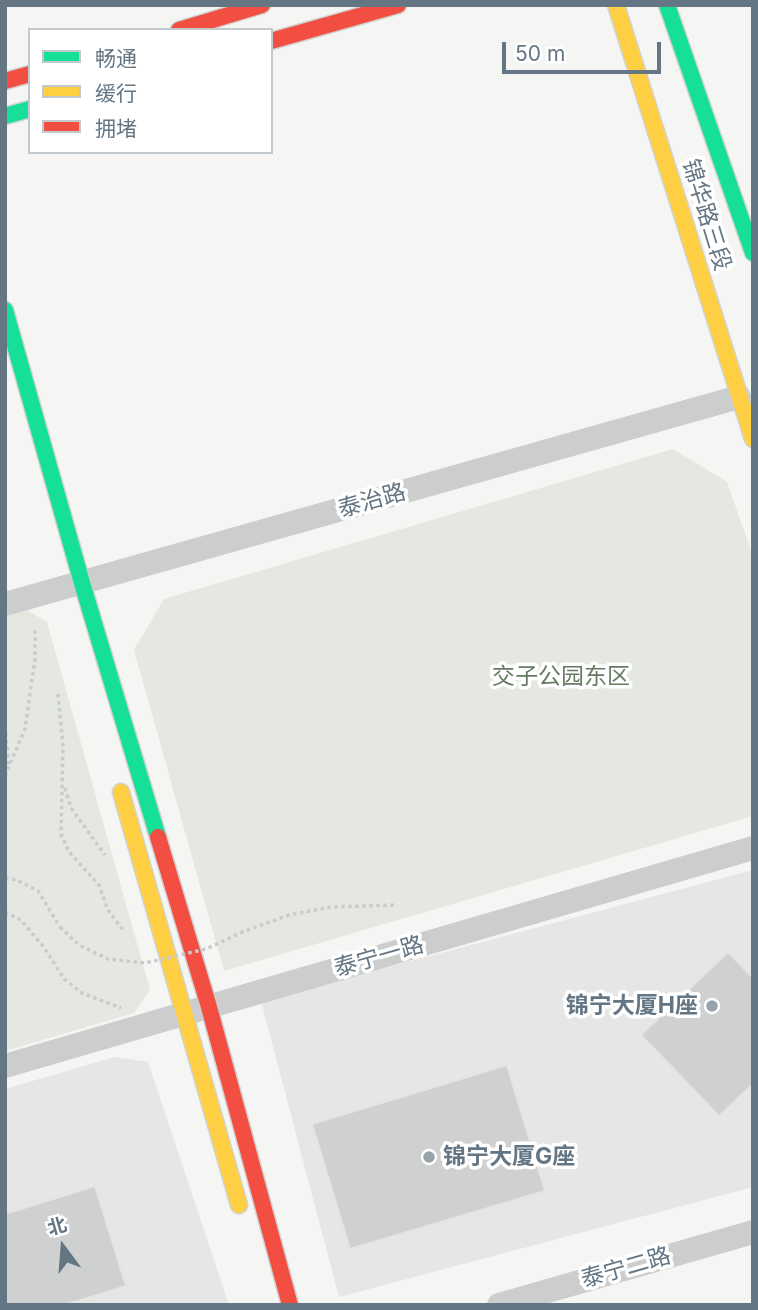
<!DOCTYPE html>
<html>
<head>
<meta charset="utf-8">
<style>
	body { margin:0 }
	#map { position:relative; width:758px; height:1310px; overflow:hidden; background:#f5f5f3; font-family:Inter,"Noto Sans SC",sans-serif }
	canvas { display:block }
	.frame { position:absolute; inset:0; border:7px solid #647584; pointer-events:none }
	.legend { position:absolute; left:28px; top:28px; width:245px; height:126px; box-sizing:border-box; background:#fff; border:2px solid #c1c8ce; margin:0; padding:9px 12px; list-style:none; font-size:21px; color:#647584 }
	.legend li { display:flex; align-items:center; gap:14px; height:35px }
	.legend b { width:35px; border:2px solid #c1c8ce }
	.north { position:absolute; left:28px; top:1212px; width:70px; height:70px; -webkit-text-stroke:5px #fff; paint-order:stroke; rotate:344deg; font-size:19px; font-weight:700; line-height:28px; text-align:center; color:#647584 }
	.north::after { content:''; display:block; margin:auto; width:24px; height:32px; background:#647584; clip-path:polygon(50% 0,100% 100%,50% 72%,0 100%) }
	.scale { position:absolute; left:502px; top:42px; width:159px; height:32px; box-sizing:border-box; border:4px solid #647584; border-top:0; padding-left:9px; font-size:21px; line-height:24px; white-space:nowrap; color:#647584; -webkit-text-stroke:5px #fff; paint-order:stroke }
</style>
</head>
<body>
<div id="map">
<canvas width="758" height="1310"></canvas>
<div class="frame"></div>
<ul class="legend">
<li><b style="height:9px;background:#16e098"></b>畅通</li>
<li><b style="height:9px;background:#ffcf43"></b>缓行</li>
<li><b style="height:9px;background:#f24e42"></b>拥堵</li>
</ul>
<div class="north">北</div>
<div class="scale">50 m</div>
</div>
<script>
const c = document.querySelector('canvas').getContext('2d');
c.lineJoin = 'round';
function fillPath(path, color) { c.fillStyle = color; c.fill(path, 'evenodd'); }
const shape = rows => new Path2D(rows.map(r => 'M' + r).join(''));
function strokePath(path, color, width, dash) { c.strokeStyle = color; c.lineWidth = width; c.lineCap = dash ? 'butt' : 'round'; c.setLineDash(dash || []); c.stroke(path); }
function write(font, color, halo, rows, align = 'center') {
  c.font = font + ' Inter,"Noto Sans SC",sans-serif'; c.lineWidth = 7; c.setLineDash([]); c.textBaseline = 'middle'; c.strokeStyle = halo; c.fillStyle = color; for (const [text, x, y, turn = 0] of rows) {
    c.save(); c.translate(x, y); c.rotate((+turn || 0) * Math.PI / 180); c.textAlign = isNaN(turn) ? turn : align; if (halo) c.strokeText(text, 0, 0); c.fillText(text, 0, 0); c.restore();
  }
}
fillPath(shape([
	[753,870,753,1187,339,1297,261,1001],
	[115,1057,148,1062,229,1305,5,1305,5,1089]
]), '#e5e6e5');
fillPath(shape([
	[673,449,727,482,753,556,753,816,224,971,134,650,164,599],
	[25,609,47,622,150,990,134,1013,5,1051,5,615]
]), '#e4e8e1');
const building = shape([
	[728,952,753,978,753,1084,719,1116,641,1035,728,952],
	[507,1065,545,1191,350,1249,312,1124,507,1065],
	[95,1186,126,1286,65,1305,5,1305,5,1214,95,1186]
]);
fillPath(building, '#cfd0d0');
strokePath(building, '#e4e4e3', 2);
const fast = shape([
	[667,5,753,253],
	[5,116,30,109],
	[5,310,82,583,158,837]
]);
const slow = shape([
	[616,5,753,439],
	[121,792,239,1205]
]);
const jam = shape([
	[179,30,262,5],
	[271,41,398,5],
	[5,81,30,74],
	[158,837,209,1007,290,1305]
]);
strokePath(fast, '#d1d3d3', 19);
strokePath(slow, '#d1d3d3', 19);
strokePath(jam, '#d1d3d3', 19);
strokePath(shape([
	[58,694,63,746,61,834,69,852,99,885,108,910,123,930],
	[5,726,9,767],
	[5,776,25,729,35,659,35,628],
	[65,788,71,808,105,855],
	[5,878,17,880,38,891,60,927],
	[5,912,21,920,43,946,64,979,82,993,121,1008]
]), '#cacbcb', 3.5, [3.5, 3.5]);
strokePath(shape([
	[5,604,739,397],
	[5,1066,753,848],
	[499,1305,753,1232]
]), '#cccece', 24);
strokePath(fast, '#16e098', 16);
strokePath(slow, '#ffcf43', 16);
strokePath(jam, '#f24e42', 16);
strokePath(shape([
	[60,927,79,945,108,959,145,963,206,949,245,931,289,915,332,907,396,905]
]), '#cacbcb', 3.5, [3.5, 3.5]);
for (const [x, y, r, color] of [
	[712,1006,7,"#97a2ab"],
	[429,1157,7,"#97a2ab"]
]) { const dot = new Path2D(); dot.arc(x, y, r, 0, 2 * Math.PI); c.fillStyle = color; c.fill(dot); strokePath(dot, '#fff', 2.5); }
write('23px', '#647584', '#fff', [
	["锦华路三段",706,215,73],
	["泰治路",372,501,-16],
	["泰宁一路",379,957,-16],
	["泰宁二路",626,1268,-16]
]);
write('23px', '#677b63', '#fff', [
	["交子公园东区",561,677]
]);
write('bold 23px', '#647584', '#fff', [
	["锦宁大厦H座",698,1006],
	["锦宁大厦G座",443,1157,"left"]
], 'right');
</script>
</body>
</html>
